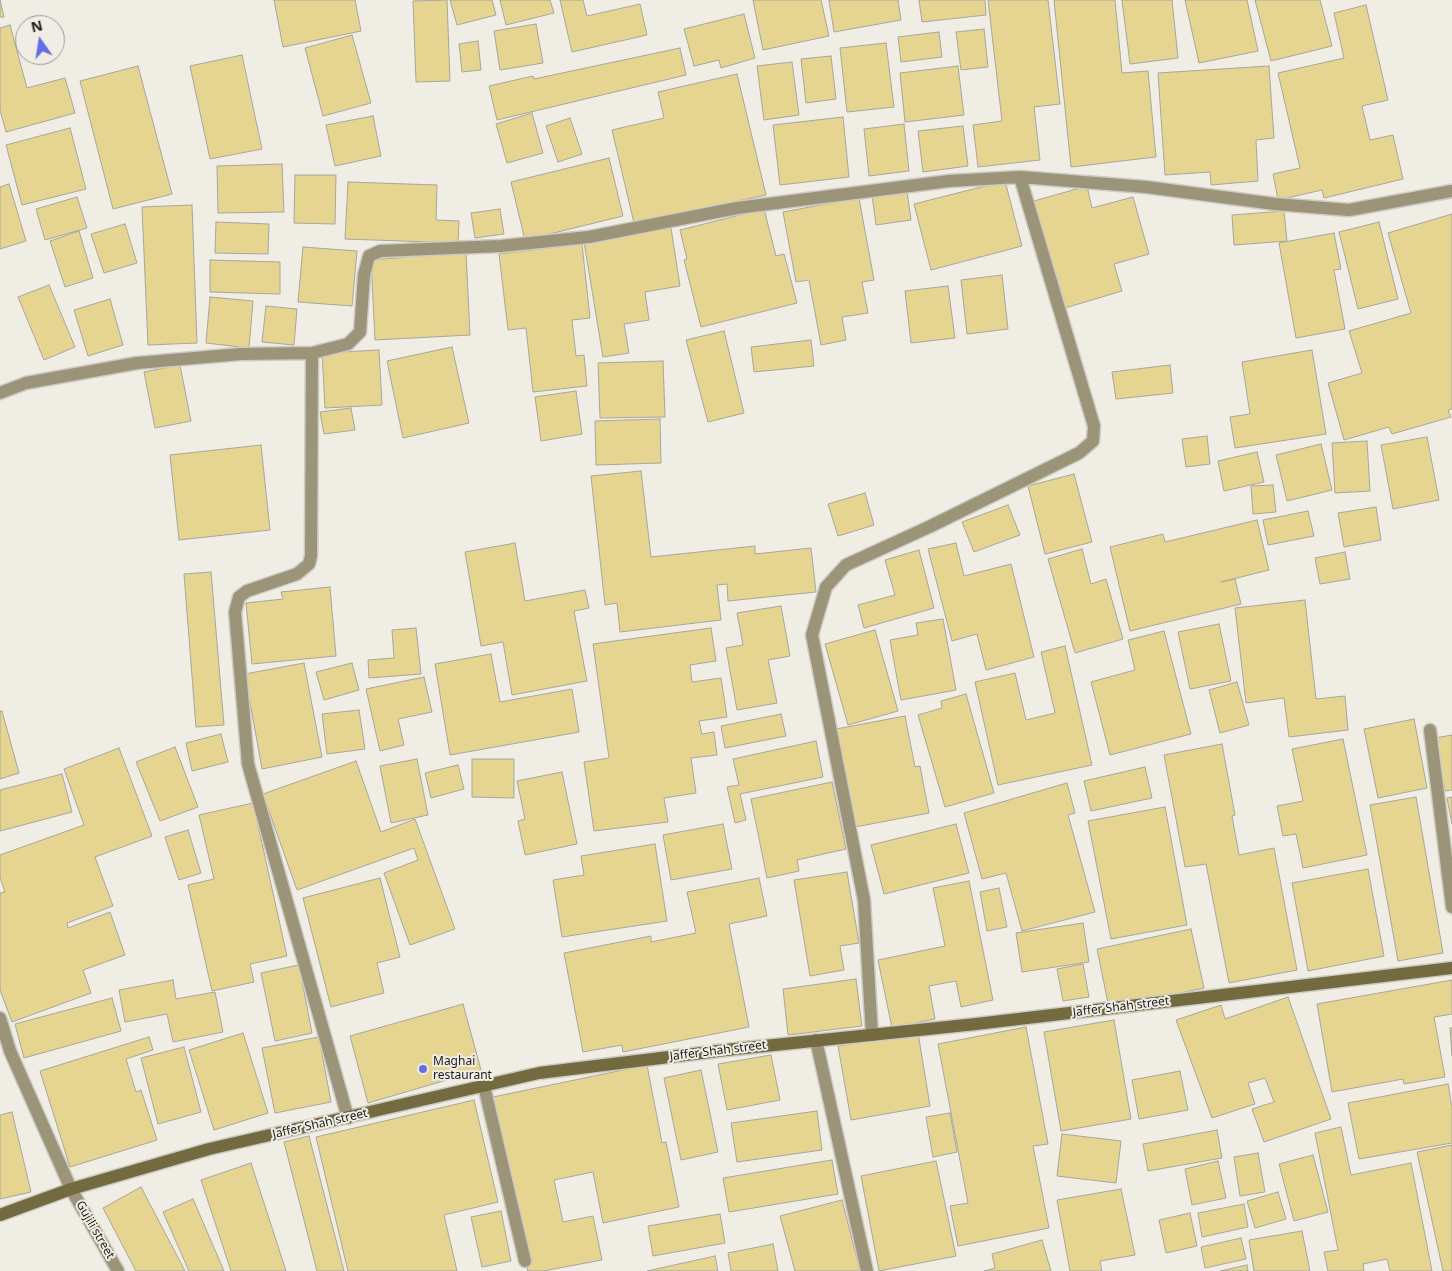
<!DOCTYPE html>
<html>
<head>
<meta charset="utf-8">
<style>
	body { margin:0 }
	#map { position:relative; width:1452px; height:1271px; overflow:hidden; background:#efede4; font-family:"Noto Sans",sans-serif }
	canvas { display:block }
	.north { position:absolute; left:15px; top:15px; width:50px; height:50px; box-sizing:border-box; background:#efede4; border:1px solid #9b9992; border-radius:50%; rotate:347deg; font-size:14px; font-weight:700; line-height:20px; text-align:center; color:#1c1b18 }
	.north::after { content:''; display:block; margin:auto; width:18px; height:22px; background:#666ee7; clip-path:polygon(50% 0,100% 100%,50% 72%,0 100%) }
</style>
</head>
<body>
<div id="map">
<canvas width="1452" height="1271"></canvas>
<div class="north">N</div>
</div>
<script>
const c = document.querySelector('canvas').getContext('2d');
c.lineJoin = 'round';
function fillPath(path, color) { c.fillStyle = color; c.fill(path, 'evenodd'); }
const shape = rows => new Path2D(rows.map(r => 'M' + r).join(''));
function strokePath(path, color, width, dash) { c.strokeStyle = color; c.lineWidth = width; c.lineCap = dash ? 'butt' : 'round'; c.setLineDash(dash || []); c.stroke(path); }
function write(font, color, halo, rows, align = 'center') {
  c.font = font + ' "Noto Sans",sans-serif'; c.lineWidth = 4; c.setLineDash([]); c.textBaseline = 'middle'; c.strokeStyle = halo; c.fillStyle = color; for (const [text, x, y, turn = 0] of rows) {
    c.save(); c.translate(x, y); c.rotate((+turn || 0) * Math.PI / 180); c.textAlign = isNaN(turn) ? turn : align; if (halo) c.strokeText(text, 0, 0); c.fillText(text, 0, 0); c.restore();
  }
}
const building = shape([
	[0,0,4,17,0,17,0,0],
	[274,0,355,0,361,31,283,47,274,0],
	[447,0,450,81,416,82,413,1,447,0],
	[450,0,492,0,496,15,457,25,450,0],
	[500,0,550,0,554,13,506,25,500,0],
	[560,0,583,0,587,16,640,4,647,35,572,52,560,0],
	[753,0,821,0,829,36,763,50,753,0],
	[829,0,898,0,901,20,834,32,829,0],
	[919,0,985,0,986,15,922,22,919,0],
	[988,0,1048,0,1060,104,1034,107,1040,160,978,167,973,125,1002,121,988,0],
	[1054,0,1115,0,1122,73,1148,71,1156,157,1071,167,1054,0],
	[1122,0,1172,0,1178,58,1130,64,1122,0],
	[1185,0,1247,0,1258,51,1199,63,1185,0],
	[1255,0,1320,0,1332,46,1271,61,1255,0],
	[1366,5,1388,100,1362,106,1370,140,1393,135,1403,179,1324,198,1322,190,1278,200,1273,174,1300,168,1278,73,1344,58,1334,13,1366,5],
	[744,14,755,58,721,68,719,60,694,66,684,29,744,14],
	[536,24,543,63,500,70,494,31,536,24],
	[10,25,27,88,65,78,75,113,6,132,0,110,0,28,10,25],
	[984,29,988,67,961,70,956,32,984,29],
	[939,32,942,57,901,62,898,37,939,32],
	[352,35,371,103,323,116,305,48,352,35],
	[478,41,481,70,462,72,459,44,478,41],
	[886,43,894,107,847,112,840,48,886,43],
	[680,48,686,75,497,120,489,86,533,76,534,79,680,48],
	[242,55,262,149,210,159,190,66,242,55],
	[831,56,836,99,806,103,801,59,831,56],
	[792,62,799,115,764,120,757,66,792,62],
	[138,66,172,194,113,209,80,81,138,66],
	[958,66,964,115,905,122,900,73,958,66],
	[1269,66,1274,138,1256,140,1258,181,1211,185,1210,172,1165,175,1158,73,1269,66],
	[737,74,766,195,634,223,612,130,664,118,658,92,737,74],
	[532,113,543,153,507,163,496,124,532,113],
	[373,116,381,156,335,166,326,125,373,116],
	[843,117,849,177,780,185,773,125,843,117],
	[570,118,582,154,558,162,546,126,570,118],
	[904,124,909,171,869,176,864,129,904,124],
	[963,126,968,166,923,172,918,131,963,126],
	[70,128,86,189,22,205,6,145,70,128],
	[609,158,623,216,525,240,511,182,609,158],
	[282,164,284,212,218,213,217,166,282,164],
	[295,175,336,175,335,224,294,223,295,175],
	[1005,181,1022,246,931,270,914,204,1005,181],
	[348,182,437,185,436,220,459,221,458,243,345,239,348,182],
	[9,184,26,241,0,249,0,187,9,184],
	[1087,186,1092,208,1133,197,1149,254,1114,264,1122,291,1065,308,1034,201,1087,186],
	[907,191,911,220,876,225,872,195,907,191],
	[77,197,87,228,45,240,36,209,77,197],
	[859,198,874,280,862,282,868,313,842,317,846,340,821,345,809,280,796,282,783,212,859,198],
	[192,205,197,343,148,345,142,207,192,205],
	[500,209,504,234,475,238,471,213,500,209],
	[764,209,776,256,784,254,797,303,701,327,684,260,687,259,680,230,764,209],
	[1284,211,1287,241,1234,245,1232,215,1284,211],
	[1452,214,1452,409,1448,410,1451,417,1392,434,1389,427,1344,440,1328,383,1362,373,1349,331,1411,313,1388,233,1452,214],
	[216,222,269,224,268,254,215,253,216,222],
	[1379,222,1398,299,1358,309,1339,232,1379,222],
	[125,224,137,263,104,273,91,234,125,224],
	[671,228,680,286,645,292,649,320,624,324,629,353,603,357,584,242,671,228],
	[79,231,93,278,65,287,50,241,79,231],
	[1334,233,1341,269,1334,270,1345,329,1296,338,1279,243,1334,233],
	[582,244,590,318,572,320,576,356,584,355,587,386,533,392,526,328,508,330,499,254,582,244],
	[303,247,357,251,352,306,298,302,303,247],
	[466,252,470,335,375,340,371,260,466,252],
	[210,260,280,262,280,294,210,292,210,260],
	[1002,275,1008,329,967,334,961,280,1002,275],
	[49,285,75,347,44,360,18,297,49,285],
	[948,286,955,338,911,343,905,291,948,286],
	[210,297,253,301,249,348,206,343,210,297],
	[110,299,123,345,88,356,74,310,110,299],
	[266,306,297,309,294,345,262,342,266,306],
	[724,331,744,413,708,422,686,340,724,331],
	[811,340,814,366,754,372,751,347,811,340],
	[452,347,469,423,403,438,387,361,452,347],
	[379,350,382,405,325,408,322,353,379,350],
	[1312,350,1326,434,1235,448,1230,417,1250,414,1242,362,1312,350],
	[663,361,665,417,600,418,598,363,663,361],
	[180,365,191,421,155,428,144,372,180,365],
	[1170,365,1173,393,1116,399,1112,372,1170,365],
	[576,391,582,434,541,441,535,397,576,391],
	[351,408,355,430,324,434,320,412,351,408],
	[660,419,661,463,596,465,595,421,660,419],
	[1207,436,1210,464,1186,467,1182,439,1207,436],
	[1427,437,1439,500,1393,509,1381,445,1427,437],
	[1367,441,1370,491,1335,493,1332,443,1367,441],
	[1321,444,1332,490,1287,501,1276,455,1321,444],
	[261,445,270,530,179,540,170,455,261,445],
	[1257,452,1264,482,1224,491,1218,461,1257,452],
	[641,471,651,557,755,546,755,554,811,548,816,592,728,601,727,584,717,585,721,620,620,632,617,603,605,605,591,476,641,471],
	[1074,474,1092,542,1045,554,1028,486,1074,474],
	[1273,485,1276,512,1253,514,1251,486,1273,485],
	[865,493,874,525,838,536,828,504,865,493],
	[1008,505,1020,535,974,552,962,522,1008,505],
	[1376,507,1381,540,1344,547,1338,513,1376,507],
	[1308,511,1314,536,1268,545,1263,520,1308,511],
	[1257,520,1269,570,1221,582,1235,579,1241,604,1130,631,1110,547,1163,534,1165,542,1257,520],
	[515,543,525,601,585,590,589,608,574,611,587,681,512,695,503,642,481,646,465,552,515,543],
	[956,543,964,576,1011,564,1034,657,986,670,977,634,952,641,928,549,956,543],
	[1082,549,1091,584,1106,579,1123,639,1075,653,1048,559,1082,549],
	[919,550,934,608,864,628,858,605,895,595,885,560,919,550],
	[1345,552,1350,579,1320,584,1315,558,1345,552],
	[211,572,224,725,196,727,184,574,211,572],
	[330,587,336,656,252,664,246,603,283,599,281,592,330,587],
	[1305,600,1316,699,1345,696,1348,730,1289,737,1284,698,1246,703,1235,608,1305,600],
	[781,606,790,656,768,660,777,703,737,710,726,648,743,645,737,613,781,606],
	[943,619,956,690,901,700,890,640,918,635,916,623,943,619],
	[1219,624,1231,681,1190,689,1178,632,1219,624],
	[416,628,421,674,369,678,368,660,394,658,392,630,416,628],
	[711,628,716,661,690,665,692,682,721,678,727,717,699,721,702,734,714,732,717,755,691,758,696,793,664,798,668,822,594,831,584,762,609,758,593,644,711,628],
	[875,630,898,711,848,725,825,644,875,630],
	[1164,631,1191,734,1110,755,1091,682,1135,670,1128,640,1164,631],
	[1065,646,1092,765,998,785,975,682,1015,673,1026,720,1055,713,1041,652,1065,646],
	[491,654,500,702,572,689,579,732,450,755,435,664,491,654],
	[304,663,322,757,262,769,245,674,304,663],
	[352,663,359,690,324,700,316,672,352,663],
	[424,677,432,712,398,719,404,745,380,751,366,689,424,677],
	[1237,682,1249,725,1220,733,1209,690,1237,682],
	[966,694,994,793,945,807,918,715,942,708,941,701,966,694],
	[359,710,365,749,327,754,322,714,359,710],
	[0,711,2,711,19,773,0,779,0,711],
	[781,714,786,736,725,748,721,726,781,714],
	[905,716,915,767,920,766,929,813,855,827,836,729,905,716],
	[1414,719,1427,788,1378,798,1364,729,1414,719],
	[221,734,228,762,192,771,186,743,221,734],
	[1452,735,1452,790,1445,791,1435,738,1452,735],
	[1343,739,1367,855,1303,868,1296,834,1283,836,1277,806,1303,801,1292,749,1343,739],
	[816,741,823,777,740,794,746,820,735,823,727,787,739,785,733,759,816,741],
	[1222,744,1235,815,1232,816,1239,855,1274,848,1297,970,1229,983,1206,864,1185,867,1164,755,1222,744],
	[175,747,198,807,160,821,136,762,175,747],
	[119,748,152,836,95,857,113,906,67,923,68,928,110,912,125,955,83,970,91,993,12,1022,0,990,0,893,5,892,0,878,0,855,84,825,64,769,119,748],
	[417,759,428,815,391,823,380,766,417,759],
	[472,759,514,759,514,798,472,797,472,759],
	[356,761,381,832,415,819,455,929,410,945,384,873,418,860,414,848,297,890,263,794,356,761],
	[458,765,464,789,431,798,425,773,458,765],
	[1145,767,1152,798,1091,811,1084,781,1145,767],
	[562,772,577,844,525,855,518,821,525,819,517,781,562,772],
	[62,774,72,812,0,831,0,790,62,774],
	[832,782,846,849,797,860,799,871,767,878,751,799,832,782],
	[1067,783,1075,813,1068,815,1095,912,1022,931,1006,873,982,879,964,813,1067,783],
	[1416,797,1443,953,1398,961,1370,805,1416,797],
	[1452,797,1452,824,1447,798,1452,797],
	[253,803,287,956,250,964,254,982,212,991,188,885,214,879,199,815,253,803],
	[1165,807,1187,925,1111,939,1088,821,1165,807],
	[723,824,732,869,671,880,663,835,723,824],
	[956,824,969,873,884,894,871,845,956,824],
	[188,830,201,873,179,880,165,837,188,830],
	[655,844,667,921,562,937,553,880,584,875,581,856,655,844],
	[1368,869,1384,956,1308,971,1292,883,1368,869],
	[847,872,859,943,840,946,844,970,810,976,794,880,847,872],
	[380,878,400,957,377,963,384,993,331,1007,303,898,380,878],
	[759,878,767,916,729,924,749,1027,623,1052,622,1045,583,1052,564,953,651,936,651,942,696,933,687,892,759,878],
	[969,881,993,1000,961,1007,956,981,929,986,935,1019,892,1028,878,960,945,946,933,888,969,881],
	[999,888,1007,927,987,931,980,892,999,888],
	[1083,923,1089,962,1022,972,1016,933,1083,923],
	[1191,929,1204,988,1109,1008,1097,949,1191,929],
	[1083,964,1089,997,1063,1001,1057,969,1083,964],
	[299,965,312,1033,275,1041,261,973,299,965],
	[856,979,862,1026,788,1035,783,989,856,979],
	[173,980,176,999,215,992,223,1032,173,1042,167,1014,125,1022,119,990,173,980],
	[1452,980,1452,1014,1434,1017,1445,1077,1404,1084,1403,1079,1332,1092,1317,1004,1452,980],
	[1288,997,1331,1119,1264,1142,1252,1109,1274,1102,1265,1078,1248,1083,1255,1104,1212,1118,1176,1020,1221,1005,1225,1019,1288,997],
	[112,998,121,1031,24,1058,15,1024,112,998],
	[463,1004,481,1070,368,1103,350,1036,463,1004],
	[1114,1020,1131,1119,1061,1131,1044,1032,1114,1020],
	[1026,1027,1048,1144,1033,1146,1049,1228,958,1246,950,1206,968,1203,938,1044,1026,1027],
	[1450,1028,1452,1028,1452,1056,1450,1028],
	[243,1033,268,1113,214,1130,189,1050,243,1033],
	[918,1033,930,1106,851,1120,838,1046,918,1033],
	[149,1037,153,1050,126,1059,136,1092,141,1090,157,1140,70,1167,40,1071,149,1037],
	[319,1037,331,1102,275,1113,262,1048,319,1037],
	[184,1047,201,1112,158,1124,141,1058,184,1047],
	[771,1055,780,1100,727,1110,718,1064,771,1055],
	[647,1065,662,1143,666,1142,679,1207,603,1223,593,1172,554,1180,563,1222,593,1216,602,1260,543,1271,528,1271,493,1097,647,1065],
	[701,1070,718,1152,681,1160,664,1078,701,1070],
	[1180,1071,1188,1110,1139,1119,1132,1080,1180,1071],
	[1448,1084,1452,1107,1452,1143,1359,1159,1348,1103,1448,1084],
	[474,1100,498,1202,444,1215,457,1271,348,1271,316,1137,474,1100],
	[817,1111,822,1150,737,1162,731,1123,817,1111],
	[12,1112,31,1192,0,1199,0,1115,12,1112],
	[950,1113,957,1152,933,1157,926,1117,950,1113],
	[1341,1127,1351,1175,1411,1163,1432,1271,1390,1271,1387,1259,1363,1264,1364,1271,1328,1271,1324,1252,1338,1250,1315,1133,1341,1127],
	[1217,1130,1222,1158,1148,1171,1143,1144,1217,1130],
	[1062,1134,1121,1141,1116,1183,1057,1176,1062,1134],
	[309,1136,344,1271,317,1271,284,1142,309,1136],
	[1452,1145,1452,1271,1443,1271,1417,1152,1452,1145],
	[1258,1153,1265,1192,1240,1196,1234,1157,1258,1153],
	[1313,1155,1328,1212,1294,1221,1279,1164,1313,1155],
	[832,1160,838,1194,729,1212,723,1178,832,1160],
	[936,1161,956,1256,879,1271,861,1176,936,1161],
	[1218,1161,1226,1198,1192,1205,1185,1169,1218,1161],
	[251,1163,286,1271,231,1271,201,1180,251,1163],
	[141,1187,185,1271,136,1271,103,1208,141,1187],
	[1121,1189,1135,1255,1100,1261,1102,1271,1070,1271,1057,1200,1121,1189],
	[1278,1192,1286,1219,1255,1228,1247,1201,1278,1192],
	[193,1199,224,1271,189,1271,163,1212,193,1199],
	[842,1200,860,1271,795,1271,780,1216,842,1200],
	[1244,1204,1248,1227,1202,1237,1198,1213,1244,1204],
	[501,1211,511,1261,482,1267,471,1217,501,1211],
	[1190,1213,1197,1246,1166,1253,1159,1220,1190,1213],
	[720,1214,725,1243,653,1256,648,1226,720,1214],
	[1302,1231,1310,1271,1254,1271,1249,1240,1302,1231],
	[1241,1238,1246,1259,1205,1268,1201,1247,1241,1238],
	[1042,1240,1051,1271,984,1271,995,1268,992,1254,1042,1240],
	[773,1244,778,1271,731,1271,728,1253,773,1244],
	[715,1256,718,1271,647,1271,715,1256],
	[1247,1265,1248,1271,1220,1271,1247,1265]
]);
fillPath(building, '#e5d590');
strokePath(building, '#a7a69d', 1);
const lane = shape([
	[0,1018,10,1051,71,1189]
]);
const street = shape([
	[0,393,26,383,137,363,241,354,312,353],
	[1430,730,1452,907],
	[872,1035,864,900,812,635,826,587,846,565,931,526,1079,453,1093,441,1094,426,1020,177],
	[816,1040,867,1271],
	[484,1086,525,1261],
	[348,1118,248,764,235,612,239,597,247,591,297,574,309,564,311,556,312,353,348,344,360,332,364,275,369,256,380,251,501,246,589,237,737,208,949,181,1020,177,1146,187,1275,204,1349,210,1452,191],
	[71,1189,118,1271]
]);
const secondary = shape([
	[0,1215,71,1189,209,1149,539,1073,726,1050,976,1024,1452,968]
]);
strokePath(lane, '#cdcbc3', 15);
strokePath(street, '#cdcbc3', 15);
strokePath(secondary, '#cdcbc3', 15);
strokePath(lane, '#9b9479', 12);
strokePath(street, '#9b9479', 12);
strokePath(secondary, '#746a40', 12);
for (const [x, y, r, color] of [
	[423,1069,5,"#666ee7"]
]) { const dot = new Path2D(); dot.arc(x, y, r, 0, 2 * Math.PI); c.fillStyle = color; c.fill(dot); strokePath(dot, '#efede4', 2); }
write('12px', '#1c1b18', '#efede4', [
	["Jaffer Shah street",1121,1007,-7],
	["Jaffer Shah street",718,1051,-7],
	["Jaffer Shah street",320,1124,-13],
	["Gujili street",95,1230,60]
]);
write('12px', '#1c1b18', '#efede4', [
	["Maghai",433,1062],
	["restaurant",433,1076]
], 'left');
</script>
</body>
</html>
